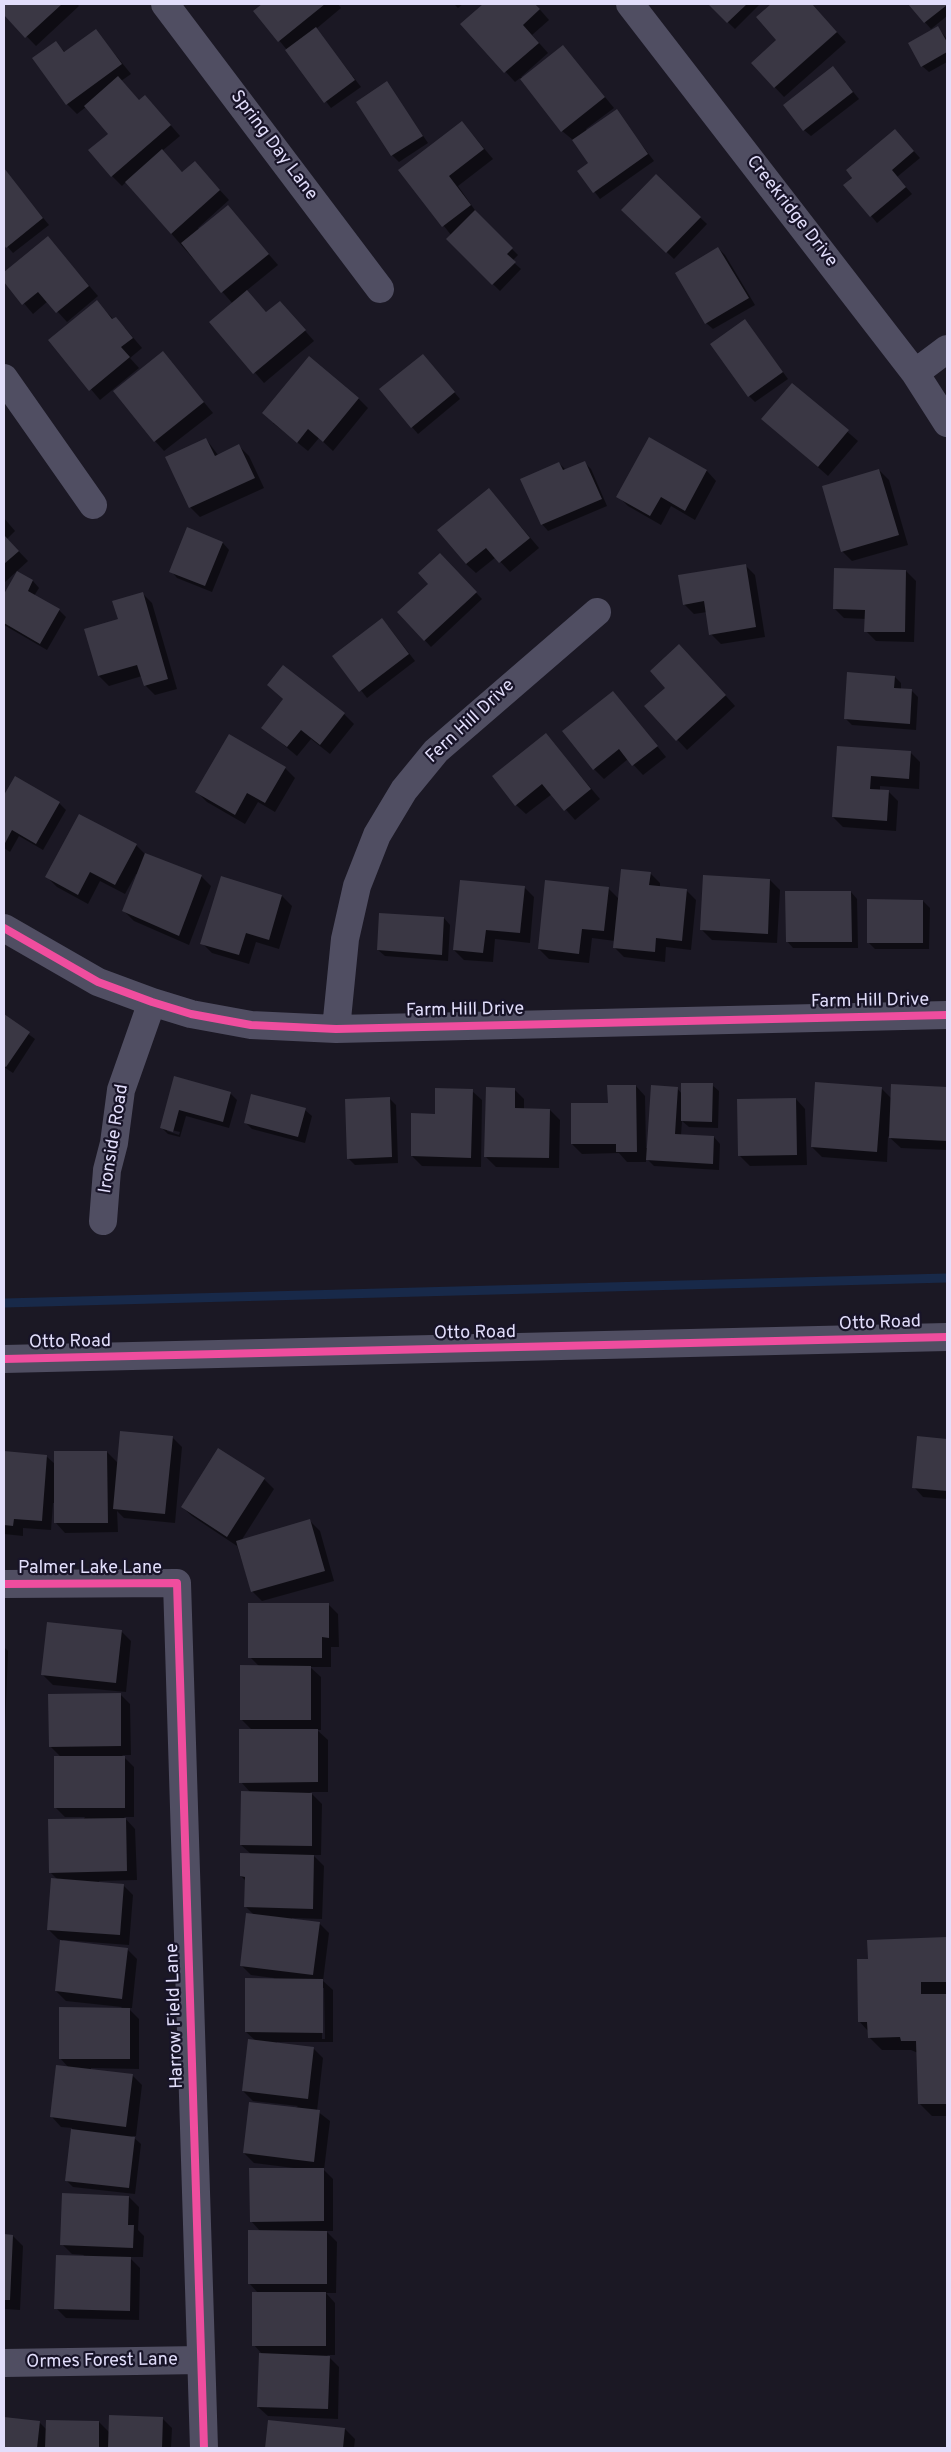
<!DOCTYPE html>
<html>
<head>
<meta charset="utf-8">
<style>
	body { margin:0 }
	#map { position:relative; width:951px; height:2452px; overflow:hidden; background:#1b1824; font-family:Overpass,sans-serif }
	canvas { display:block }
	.frame { position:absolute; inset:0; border:5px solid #e2defb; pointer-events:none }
</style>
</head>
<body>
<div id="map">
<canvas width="951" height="2452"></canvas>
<div class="frame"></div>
</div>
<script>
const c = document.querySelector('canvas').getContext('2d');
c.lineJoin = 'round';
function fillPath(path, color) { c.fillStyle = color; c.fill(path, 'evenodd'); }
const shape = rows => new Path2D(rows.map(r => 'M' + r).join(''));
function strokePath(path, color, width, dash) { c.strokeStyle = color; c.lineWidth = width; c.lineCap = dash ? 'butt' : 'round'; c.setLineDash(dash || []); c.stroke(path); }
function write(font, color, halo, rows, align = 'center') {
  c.font = font + ' Overpass,sans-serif'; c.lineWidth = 4.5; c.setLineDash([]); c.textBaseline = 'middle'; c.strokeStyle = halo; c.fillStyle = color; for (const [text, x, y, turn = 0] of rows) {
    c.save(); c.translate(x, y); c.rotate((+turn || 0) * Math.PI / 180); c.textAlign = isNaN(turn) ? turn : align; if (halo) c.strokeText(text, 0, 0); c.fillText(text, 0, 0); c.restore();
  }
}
fillPath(shape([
	[4,4,77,4,79,6,36,46,4,13],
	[264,4,338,4,341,8,316,29,361,87,331,108,287,50,255,11],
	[454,4,463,4,458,8],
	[485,4,535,4,549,20,532,35,548,53,521,77,523,78,563,46,614,108,586,129,587,131,616,111,654,161,600,199,579,171,590,163,573,140,562,131,520,78,515,82,462,24],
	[709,4,760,4,735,29],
	[773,4,811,4,846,42,784,97,752,63,778,40,758,17],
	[909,4,947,4,947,16,931,29],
	[938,28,947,39,947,62,929,72,922,66],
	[96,31,131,74,121,81,139,101,154,106,180,136,162,151,183,173,195,163,229,200,198,228,200,230,228,207,278,265,246,291,267,313,280,302,314,341,264,383,211,322,233,304,126,182,122,186,112,176,109,134,86,107,77,114,67,104,56,43,65,52],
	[833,67,859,99,811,136,804,130],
	[387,83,428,143,399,162,392,155],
	[462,122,493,159,458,186,479,216,518,255,512,261,521,269,500,291,447,239,451,235,400,170],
	[895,130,920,158,897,177,912,194,877,223,845,185],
	[4,170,49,225,13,253,4,243],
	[656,176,707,224,674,259,623,210],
	[48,238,98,296,67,322,48,301,33,314,4,280,4,274],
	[718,248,725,255,755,305,713,329,706,323],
	[96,301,114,320,116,319,125,328,142,348,130,358,139,368,100,400,49,340],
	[745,320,788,379,755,402,749,396],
	[163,353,213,413,164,451,155,441],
	[423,355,460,399,418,434,412,427],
	[792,384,858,441,828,476,763,419],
	[358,398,368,408,333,451,319,438,308,451,273,423],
	[206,439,218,455,239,446,249,456,264,488,200,517,190,507],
	[650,439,707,471,716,481,695,520,671,506,661,525,628,506,618,496],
	[584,462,591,469,607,506,548,531,542,524,559,463,566,470],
	[879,470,889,480,908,545,852,561,842,551],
	[489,489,539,548,510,572,496,557,476,573,466,564],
	[4,518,15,531,7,539,28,561,4,583],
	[188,529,223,543,229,550,212,592,177,578,171,571],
	[446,561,482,599,431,647,399,612,429,584],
	[745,565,755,575,765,637,721,644,711,634,707,612,694,614,684,604],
	[906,571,916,581,914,642,876,641,866,631,866,619,844,618,834,608],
	[17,573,33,581,39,588,34,596,59,610,66,617,47,650,4,625,4,597],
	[142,593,152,603,177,689,155,695,145,685,142,676,109,686,99,676,119,620],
	[388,626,415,661,367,698,334,656],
	[689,655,735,706,687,750,646,706,667,688],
	[895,677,901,683,901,690,911,690,918,697,916,730,852,725,845,718],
	[268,685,344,714,354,724,330,754,311,739,297,756,262,727,284,700],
	[613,692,666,757,643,775,628,759,604,779,594,769],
	[546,735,600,799,575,820,552,794,526,814,516,805],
	[838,748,910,752,920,762,919,789,880,786,880,791,888,791,898,801,896,831,843,827,833,817],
	[285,768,295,778,275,812,258,802,245,824,207,802,197,792],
	[15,778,59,803,66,810,43,850,19,836,10,852,4,848,4,798],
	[136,845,145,854,201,876,211,886,189,945,134,921,124,911,138,874,136,874,125,894,100,881,88,904,57,887,47,877],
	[650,873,660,883,660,887,686,890,696,900,691,950,666,947,665,962,624,957,614,947,615,941,592,938,589,963,549,959,539,949,608,888,619,899],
	[770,880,780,890,777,943,712,940,702,930],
	[524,887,534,897,530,943,495,939,493,962,464,960,454,950],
	[851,892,857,899,858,948,793,948,787,941],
	[282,896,292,906,279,949,256,942,249,964,212,953,202,943],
	[923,901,930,908,929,949,875,949,868,942],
	[444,918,450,925,448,961,385,956,378,950],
	[4,1016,35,1039,13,1073,4,1067],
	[175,1078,230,1093,237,1100,229,1128,186,1116,180,1137,168,1134,161,1127],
	[167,1129,180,1132,179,1135,167,1131],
	[712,1085,719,1091,718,1128,689,1127,682,1121,681,1135,714,1137,720,1144,719,1170,654,1166,646,1158,646,1162,627,1162,619,1153,582,1154,572,1144,609,1104,636,1086,645,1096,646,1148,648,1148,677,1088,682,1094],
	[893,1086,947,1088,947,1150,901,1148,888,1136,887,1162,822,1157,812,1147,881,1088,892,1099],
	[514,1089,524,1099,524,1109,550,1110,560,1120,559,1168,496,1167,486,1157],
	[472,1091,482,1100,481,1167,422,1166,412,1156,436,1115],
	[390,1099,396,1105,398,1163,355,1165,348,1158],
	[796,1099,805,1109,807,1165,750,1166,740,1156],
	[305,1110,312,1116,305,1143,252,1129,245,1122],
	[172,1437,182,1447,175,1523,124,1518,117,1511,118,1532,65,1533,56,1523,55,1503,53,1503,51,1530,23,1528,23,1536,4,1534,4,1452,46,1456,55,1464,107,1452,119,1464],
	[918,1438,947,1440,947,1499,923,1497,914,1487],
	[264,1479,274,1489,241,1541,310,1521,320,1531,334,1581,262,1601,252,1591,237,1546,192,1516,182,1507],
	[328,1604,338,1614,339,1647,331,1647,331,1667,310,1667,321,1677,321,1730,317,1730,328,1740,328,1792,310,1792,322,1804,321,1855,313,1855,324,1866,322,1919,292,1918,292,1920,319,1923,329,1933,323,1981,333,1990,333,2042,277,2042,277,2043,313,2048,323,2058,317,2111,330,2121,324,2170,333,2179,333,2231,326,2231,337,2242,336,2293,326,2293,335,2303,335,2355,327,2355,339,2367,338,2419,268,2416,258,2407,263,2355,254,2345,259,2294,249,2283,261,2232,251,2221,294,2168,254,2163,244,2153,298,2106,253,2101,243,2091,256,2041,246,2032,274,1978,251,1975,241,1965,254,1915,246,1907,246,1881,241,1876,251,1854,241,1845,251,1793,241,1782,252,1730,242,1720,260,1667,250,1657],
	[322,1988,324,1988,325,2039,322,2039],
	[121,1631,131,1641,126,1692,53,1685,43,1675],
	[4,1647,8,1651,5,1728,4,1728],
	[120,1694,130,1704,131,1755,122,1755,134,1767,134,1817,124,1817,135,1829,137,1880,99,1881,99,1883,123,1885,133,1895,129,1945,63,1940,63,1942,127,1949,137,1959,132,2008,128,2008,139,2019,139,2069,91,2068,91,2070,132,2075,142,2085,136,2136,132,2136,141,2144,135,2194,73,2187,66,2180,72,2128,61,2127,52,2117,69,2068,60,2058,122,2007,66,2001,56,1991,61,1940,58,1939,48,1929,58,1880,50,1872,85,1817,65,1817,55,1807,61,1757,50,1746],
	[947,1938,947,2116,932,2116,919,2103,918,2053,911,2050,882,2050,869,2037,868,2031,859,2021,869,1960,868,1942],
	[129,2197,139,2207,138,2230,144,2236,143,2257,129,2257,140,2268,139,2320,66,2318,56,2308,84,2255,72,2254,62,2244],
	[4,2236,13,2236,23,2246,20,2310,4,2309],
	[4,2418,39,2422,47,2430,99,2422,110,2433,162,2418,172,2428,171,2448,4,2448],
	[269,2421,345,2429,355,2439,354,2448,266,2448]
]), '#0007');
strokePath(shape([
	[4,1303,947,1278]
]), '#182949', 9);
fillPath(shape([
	[4,4,62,4,25,38,4,15],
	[262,4,325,4,278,42,253,11],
	[483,4,535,4,540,9,523,25,539,43,504,73,460,24],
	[708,4,747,4,727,23],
	[771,4,812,4,837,32,774,88,751,63,776,40,756,17],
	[908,4,947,4,947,5,924,23],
	[938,26,947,42,947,52,921,67,908,43],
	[316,27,355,80,324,103,285,50],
	[96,29,122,64,66,105,32,58,56,41,64,52],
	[563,45,605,97,561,132,520,79],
	[833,66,853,92,803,131,783,105],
	[118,76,139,100,145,95,171,125,111,177,88,150,108,134,84,106],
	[387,81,423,136,391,156,356,102],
	[617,109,648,154,593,193,577,171,588,163,572,140],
	[462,121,484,149,449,176,471,205,442,227,398,170],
	[895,129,914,151,892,170,906,187,870,217,843,185,852,178,846,170],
	[162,149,182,172,195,161,220,190,171,234,125,182],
	[4,168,43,218,6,248,4,245],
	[656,174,701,217,666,253,621,210],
	[228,205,269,254,221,293,181,243],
	[475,210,513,248,507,254,516,262,492,285,446,239],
	[48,236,89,286,56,313,38,292,22,305,4,282,4,272],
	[718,247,749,298,705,324,675,273],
	[247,290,266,312,280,301,306,330,253,374,209,322],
	[97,300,112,319,116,317,133,338,121,347,130,357,89,391,48,340],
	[745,319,783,372,748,397,710,344],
	[163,351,204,402,154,442,113,391],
	[423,354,455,392,411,428,379,389],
	[309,356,359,398,323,442,308,429,297,443,262,413],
	[792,383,849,430,818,467,761,419],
	[649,437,707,470,685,511,661,497,650,516,616,497],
	[206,438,215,456,239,444,255,478,189,508,165,457],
	[585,461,602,499,541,525,520,479,559,462,563,470],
	[879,469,899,535,841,552,822,486],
	[489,488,530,538,499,563,486,548,466,564,437,530],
	[187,527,223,542,205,586,169,572],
	[4,535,19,551,4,564],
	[440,553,477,592,424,641,397,612,428,584,418,573],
	[746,564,756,627,709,635,704,601,683,605,678,575],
	[834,568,906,570,905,632,864,632,865,610,833,609],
	[17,571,33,580,28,591,60,609,40,644,4,623,4,594],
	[143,592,168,679,144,686,137,665,98,676,84,629,118,619,112,601],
	[382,618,409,654,359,692,332,656],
	[679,644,726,695,676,741,644,706,665,688,650,671],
	[283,665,345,713,320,745,301,730,287,747,261,728,283,699,267,685],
	[847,672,895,676,894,688,912,689,910,724,844,719],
	[613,691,658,746,632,766,619,749,593,770,562,731],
	[546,733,591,789,564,811,542,784,515,806,492,776],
	[229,734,286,767,265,803,247,793,235,815,195,792],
	[837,746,911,751,909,779,871,776,870,789,889,790,887,821,832,817],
	[15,776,60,802,36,844,12,830,4,845,4,795],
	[79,814,137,844,115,885,90,872,78,895,45,877],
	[145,853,202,875,179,936,122,911],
	[621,869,651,872,649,885,687,889,682,941,656,938,655,952,613,948],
	[703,875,770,879,768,934,700,930],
	[221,876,282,895,269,940,246,933,239,955,200,944],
	[460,880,525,886,520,933,486,930,483,953,453,950],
	[545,880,609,887,604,931,582,929,579,954,538,949],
	[785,891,851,891,852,942,786,942],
	[867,899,923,900,923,943,867,943],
	[379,913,444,917,442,955,377,950],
	[4,1014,30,1032,6,1067,4,1066],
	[174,1076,231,1092,223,1122,179,1110,173,1132,160,1128],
	[815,1082,882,1087,877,1152,811,1147],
	[681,1083,713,1083,712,1122,681,1121],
	[891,1084,947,1087,947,1141,889,1138],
	[607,1085,636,1085,637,1152,616,1152,616,1144,571,1144,571,1103,608,1103],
	[651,1085,678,1087,675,1134,714,1136,713,1164,646,1160],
	[486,1087,515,1088,515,1108,550,1109,549,1158,484,1157],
	[435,1088,473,1089,471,1158,411,1156,411,1113,435,1114],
	[251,1094,306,1108,298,1137,244,1123],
	[390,1097,392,1157,347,1159,345,1099],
	[796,1098,797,1155,738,1156,737,1099],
	[120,1431,173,1436,165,1514,113,1509],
	[917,1436,947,1439,947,1491,912,1488],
	[218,1448,265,1478,227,1537,181,1507],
	[4,1451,47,1455,42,1521,14,1519,13,1526,4,1525],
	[54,1451,107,1451,108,1523,54,1523],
	[310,1519,325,1571,251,1592,236,1541],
	[248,1603,329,1603,329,1638,322,1637,322,1658,248,1658],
	[47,1622,122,1630,116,1683,41,1675],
	[240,1665,311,1666,311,1720,240,1720],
	[121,1693,121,1746,49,1747,48,1694],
	[239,1729,318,1729,318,1782,239,1783],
	[54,1756,125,1756,125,1808,54,1808],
	[241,1791,312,1793,312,1846,240,1845],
	[126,1818,127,1871,49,1873,48,1819],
	[240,1853,314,1855,313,1909,244,1907,245,1877,240,1876],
	[51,1878,124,1884,120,1935,47,1930],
	[246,1913,320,1922,313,1975,240,1966],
	[947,1937,947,1982,921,1982,921,1994,947,1994,947,2104,918,2104,916,2041,901,2041,900,2037,868,2038,867,2022,858,2022,857,1959,868,1959,867,1940],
	[60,1940,128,1948,122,1999,55,1991],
	[245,1978,323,1979,323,2033,245,2032],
	[59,2007,130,2008,130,2059,59,2059],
	[248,2039,314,2047,308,2099,242,2091],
	[56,2065,133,2074,126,2127,50,2117],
	[249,2102,320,2110,314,2162,243,2153],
	[71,2129,135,2137,129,2188,65,2181],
	[249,2168,324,2168,324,2221,250,2222],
	[62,2193,129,2196,128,2225,134,2225,133,2248,60,2245],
	[248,2230,327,2231,327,2284,248,2284],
	[4,2234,13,2235,10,2300,4,2300],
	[56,2255,131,2257,130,2311,54,2309],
	[252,2292,326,2292,326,2346,252,2346],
	[259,2353,330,2356,328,2409,257,2407],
	[109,2415,163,2417,162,2448,108,2448],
	[4,2417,40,2421,37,2448,4,2448],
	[46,2420,99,2421,99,2448,45,2448],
	[268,2420,345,2428,343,2448,265,2448]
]), '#3a3744');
strokePath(shape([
	[165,4,380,289],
	[630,4,915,373,947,423],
	[915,373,947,349],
	[4,378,93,505],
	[4,928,98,982,152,1002,191,1014,251,1025,336,1029,947,1015],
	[336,1029,345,939,357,886,377,835,404,790,436,751,597,612],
	[103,1221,107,1170,114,1143,121,1090,152,1002],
	[4,1359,947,1337],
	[4,1584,177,1583,204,2448],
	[4,2363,201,2360]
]), '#504e62', 28);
strokePath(shape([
	[4,928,98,982,152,1002,191,1014,251,1025,336,1029,947,1015],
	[4,1359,947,1337],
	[4,1584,177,1583,204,2448]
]), '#ef4d9e', 8);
write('18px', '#e2defb', '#181428', [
	["Spring Day Lane",273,146,53],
	["Creekridge Drive",791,212,52],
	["Fern Hill Drive",471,722,-43],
	["Farm Hill Drive",870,1002,-1],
	["Farm Hill Drive",465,1011,-1],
	["Ironside Road",115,1139,-81],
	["Otto Road",880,1324,-2],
	["Otto Road",475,1334,-1],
	["Otto Road",70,1343,-1],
	["Palmer Lake Lane",90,1569],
	["Harrow Field Lane",176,2016,-92],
	["Ormes Forest Lane",102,2362,-1]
]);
</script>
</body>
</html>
